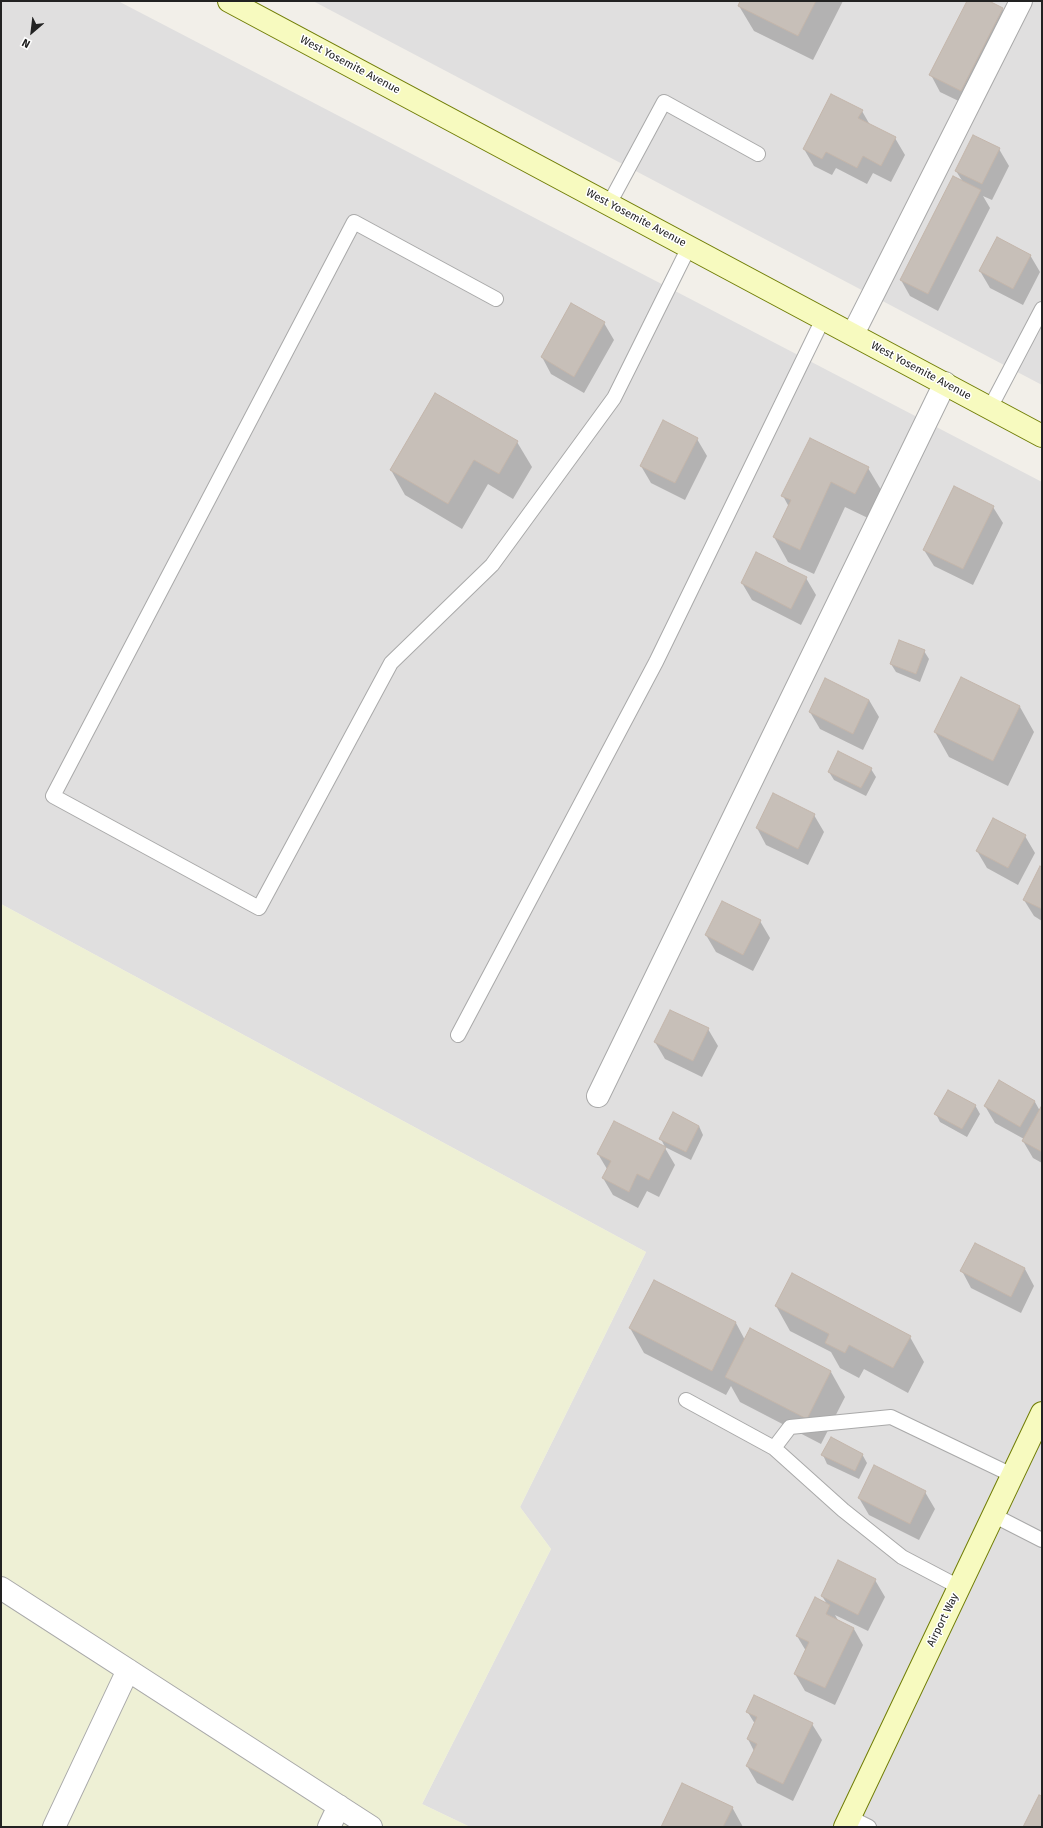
<!DOCTYPE html>
<html>
<head>
<meta charset="utf-8">
<style>
	body { margin:0 }
	#map { position:relative; width:1043px; height:1828px; overflow:hidden; background:#f2efe9; font-family:"Fira Sans",sans-serif }
	canvas { display:block }
	.frame { position:absolute; inset:0; border:2px solid #222; pointer-events:none }
	.north { position:absolute; left:12px; top:12px; width:40px; height:40px; -webkit-text-stroke:3px #fff; paint-order:stroke; rotate:208deg; font-size:11px; font-weight:700; line-height:16px; text-align:center; color:#222 }
	.north::after { content:''; display:block; margin:auto; width:14px; height:18px; background:#222; clip-path:polygon(50% 0,100% 100%,50% 72%,0 100%) }
</style>
</head>
<body>
<div id="map">
<canvas width="1043" height="1828"></canvas>
<div class="frame"></div>
<div class="north">N</div>
</div>
<script>
const c = document.querySelector('canvas').getContext('2d');
c.lineJoin = 'round';
function fillPath(path, color) { c.fillStyle = color; c.fill(path, 'evenodd'); }
const shape = rows => new Path2D(rows.map(r => 'M' + r).join(''));
function strokePath(path, color, width, dash) { c.strokeStyle = color; c.lineWidth = width; c.lineCap = dash ? 'butt' : 'round'; c.setLineDash(dash || []); c.stroke(path); }
function write(font, color, halo, rows, align = 'center') {
  c.font = font + ' "Fira Sans",sans-serif'; c.lineWidth = 3; c.setLineDash([]); c.textBaseline = 'middle'; c.strokeStyle = halo; c.fillStyle = color; for (const [text, x, y, turn = 0] of rows) {
    c.save(); c.translate(x, y); c.rotate((+turn || 0) * Math.PI / 180); c.textAlign = isNaN(turn) ? turn : align; if (halo) c.strokeText(text, 0, 0); c.fillText(text, 0, 0); c.restore();
  }
}
fillPath(shape([
	[1,1,118,1,1042,482,1042,1827,470,1827,422,1804,551,1549,520,1507,646,1252,1,904],
	[313,1,1042,1,1042,385]
]), '#e0dfdf');
fillPath(shape([
	[1,904,646,1252,520,1507,551,1549,422,1804,470,1827,1,1827]
]), '#eef0d5');
fillPath(shape([
	[741,1,843,1,813,60,754,31,739,6],
	[968,1,987,1,1002,9,1012,26,971,107,940,92,931,75],
	[862,111,870,125,895,138,905,155,891,182,873,173,867,184,836,168,832,175,814,166,804,149],
	[999,149,1009,166,992,200,983,196,990,208,938,311,910,296,901,280,963,182,956,171],
	[1030,255,1040,272,1023,305,990,288,980,271],
	[571,304,604,323,614,340,584,393,551,374,542,357],
	[697,439,707,456,685,500,651,483,641,466],
	[517,442,532,467,513,499,488,484,462,529,405,495,391,470],
	[868,468,883,493,870,519,845,507,814,574,788,562,774,537,789,507,783,496],
	[993,507,1003,523,973,585,934,566,924,550],
	[806,578,816,595,801,625,752,600,742,583],
	[924,651,929,659,920,682,896,672,891,664],
	[961,678,1020,707,1034,732,1008,786,949,757,935,732],
	[869,700,879,717,863,750,820,729,810,712],
	[871,769,876,777,866,796,834,780,829,772],
	[814,815,824,832,808,865,766,845,757,828],
	[1025,836,1035,853,1018,885,987,868,977,851],
	[1042,869,1042,921,1034,916,1024,900],
	[760,921,770,938,753,971,716,952,706,935],
	[708,1029,718,1046,702,1077,665,1059,655,1042],
	[999,1082,1035,1102,1040,1111,1042,1107,1042,1163,1033,1158,1023,1141,1024,1139,995,1123,985,1106],
	[975,1105,980,1114,967,1137,940,1122,936,1114],
	[699,1126,703,1135,691,1160,665,1147,661,1139],
	[665,1148,675,1165,659,1197,647,1191,638,1208,613,1195,603,1178,607,1169,598,1154],
	[975,1245,1025,1269,1034,1286,1021,1313,971,1288,962,1271],
	[654,1281,736,1323,745,1340,750,1330,831,1372,845,1397,821,1444,740,1402,731,1386,726,1395,644,1353,630,1328],
	[776,1306,910,1337,924,1362,908,1393,864,1369,859,1378,840,1368,831,1352,790,1331],
	[862,1454,867,1463,859,1479,827,1464,823,1455],
	[925,1492,935,1509,919,1540,869,1515,859,1498],
	[875,1580,885,1597,868,1631,835,1615,839,1622,854,1629,863,1645,835,1705,805,1691,795,1674,806,1651,797,1636,827,1604,822,1596],
	[747,1711,812,1724,822,1740,793,1801,757,1783,747,1766,754,1751,748,1739,755,1724],
	[732,1807,743,1827,663,1827]
]), '#0003');
const building = shape([
	[740,1,816,1,798,36,738,6,740,1],
	[967,1,989,1,1003,8,961,91,929,75,967,1],
	[831,94,863,110,858,118,896,137,881,166,863,156,857,168,826,152,822,159,803,149,831,94],
	[973,135,1000,148,982,184,955,171,973,135],
	[953,176,981,190,928,294,900,280,953,176],
	[997,237,1031,255,1013,289,979,271,997,237],
	[571,303,605,322,574,377,541,357,571,303],
	[435,393,518,441,499,474,474,460,448,504,390,470,435,393],
	[663,420,698,438,675,483,640,466,663,420],
	[810,438,869,467,855,494,831,482,800,550,773,537,791,500,781,496,810,438],
	[954,486,994,506,963,569,923,550,954,486],
	[756,552,807,577,791,609,741,583,756,552],
	[899,640,925,650,916,674,890,664,899,640],
	[961,677,1020,706,993,761,934,732,961,677],
	[825,678,869,700,853,734,809,712,825,678],
	[838,751,872,768,861,788,828,772,838,751],
	[773,793,815,814,798,849,756,828,773,793],
	[993,818,1026,835,1008,868,976,851,993,818],
	[1040,866,1042,868,1042,909,1023,900,1040,866],
	[722,901,761,920,743,955,705,935,722,901],
	[670,1010,709,1028,693,1061,654,1042,670,1010],
	[999,1080,1035,1101,1020,1127,984,1106,999,1080],
	[948,1090,976,1105,962,1129,934,1114,948,1090],
	[1042,1105,1042,1152,1022,1141,1042,1105],
	[673,1112,699,1126,686,1152,659,1139,673,1112],
	[614,1121,666,1147,649,1180,637,1174,629,1192,602,1178,611,1161,597,1154,614,1121],
	[975,1243,1025,1268,1011,1297,960,1271,975,1243],
	[792,1273,911,1336,893,1368,849,1345,845,1353,825,1343,829,1334,775,1306,792,1273],
	[654,1280,736,1322,712,1371,629,1328,654,1280],
	[750,1328,831,1371,807,1419,725,1377,750,1328],
	[831,1437,863,1454,855,1471,821,1455,831,1437],
	[874,1465,926,1491,910,1524,858,1498,874,1465],
	[838,1560,876,1579,858,1615,821,1596,838,1560],
	[815,1597,830,1605,826,1614,854,1628,825,1688,794,1674,809,1642,796,1636,815,1597],
	[754,1695,813,1723,783,1784,746,1766,757,1744,747,1739,757,1717,746,1712,754,1695],
	[682,1783,733,1807,723,1827,661,1827,682,1783],
	[1039,1795,1042,1796,1042,1827,1023,1827,1039,1795]
]);
fillPath(building, '#c7bfb8');
strokePath(building, '#c4b6ab', 1);
const lane = shape([
	[609,204,664,102,758,154],
	[496,299,354,222,53,796,259,908,391,663,492,565,614,398,689,247],
	[990,408,1042,309],
	[458,1035,656,662,823,319],
	[686,1400,774,1448,790,1427,891,1417,1012,1475],
	[774,1448,843,1510,902,1557,959,1587],
	[993,1515,1042,1540],
	[849,1817,869,1827]
]);
const street = shape([
	[853,334,1021,1],
	[598,1096,945,383],
	[1,1588,371,1827],
	[54,1827,128,1670],
	[329,1827,339,1806]
]);
const secondary = shape([
	[229,1,1042,436],
	[845,1827,1042,1413]
]);
strokePath(lane, '#a9a9a9', 16);
strokePath(street, '#a9a9a9', 24);
strokePath(secondary, '#707d05', 24);
strokePath(lane, '#fff', 14);
strokePath(street, '#fff', 22);
strokePath(secondary, '#f7fabf', 22);
write('11px', '#222', '#fff', [
	["West Yosemite Avenue",350,65,28],
	["West Yosemite Avenue",636,218,28],
	["West Yosemite Avenue",921,371,28],
	["Airport Way",943,1620,-64]
]);
</script>
</body>
</html>
